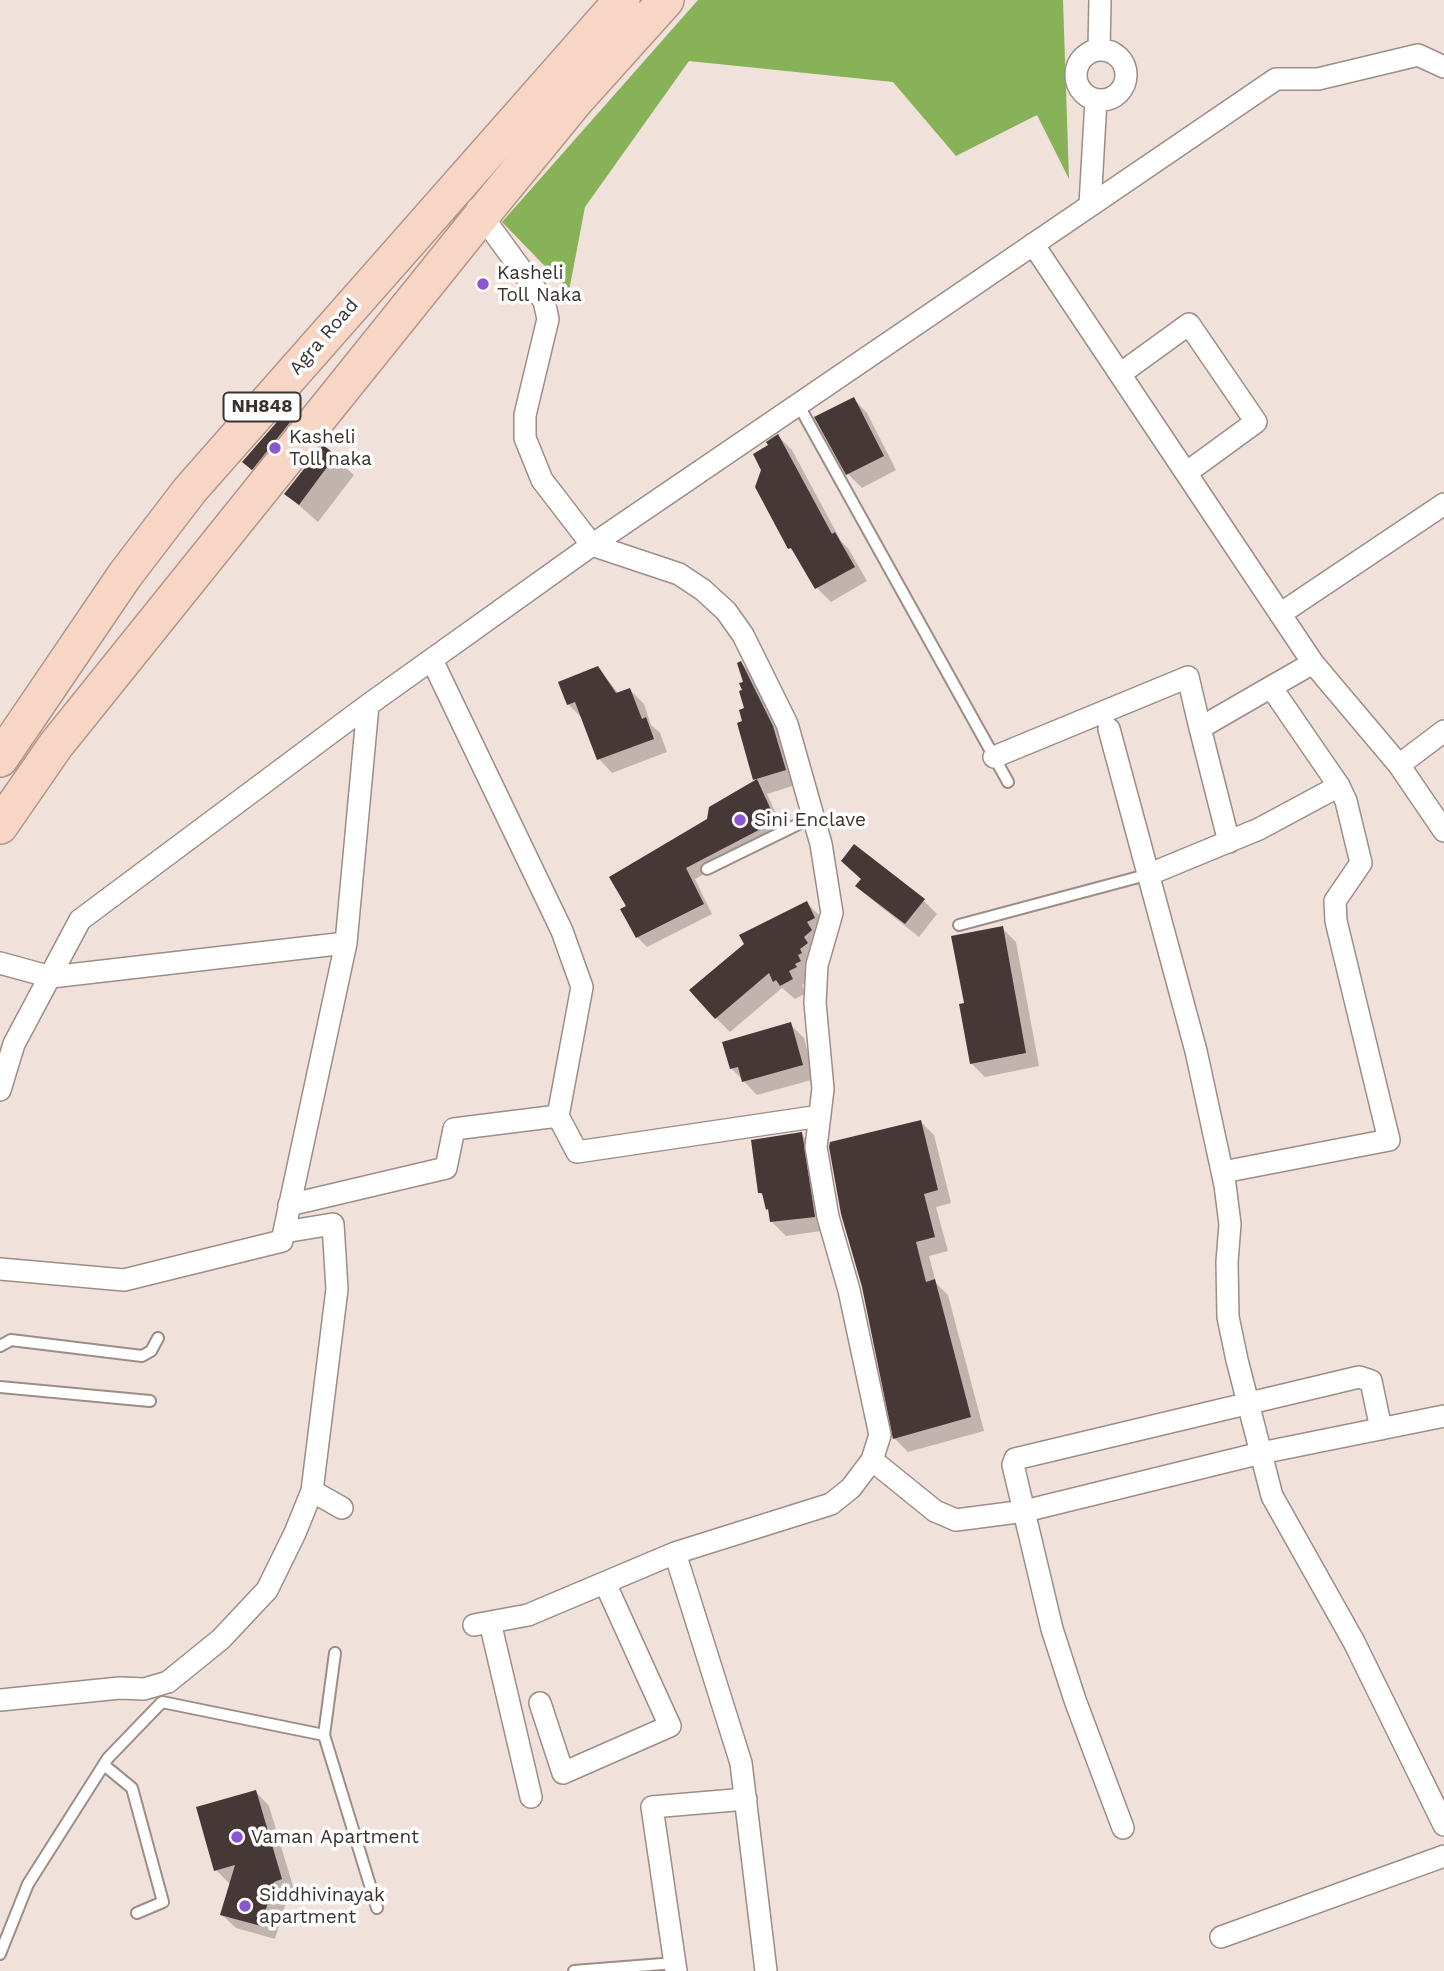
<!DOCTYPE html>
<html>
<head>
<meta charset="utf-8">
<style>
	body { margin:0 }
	canvas { display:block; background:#f1e1db }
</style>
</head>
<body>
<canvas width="1444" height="1971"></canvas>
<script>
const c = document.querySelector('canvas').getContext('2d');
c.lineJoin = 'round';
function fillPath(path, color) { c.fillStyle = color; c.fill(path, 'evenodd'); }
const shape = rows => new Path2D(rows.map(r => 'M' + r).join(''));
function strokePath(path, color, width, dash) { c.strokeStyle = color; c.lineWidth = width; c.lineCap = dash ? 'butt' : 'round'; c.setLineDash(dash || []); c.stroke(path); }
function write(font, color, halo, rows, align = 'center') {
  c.font = font + ' "Work Sans",sans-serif'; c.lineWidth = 7; c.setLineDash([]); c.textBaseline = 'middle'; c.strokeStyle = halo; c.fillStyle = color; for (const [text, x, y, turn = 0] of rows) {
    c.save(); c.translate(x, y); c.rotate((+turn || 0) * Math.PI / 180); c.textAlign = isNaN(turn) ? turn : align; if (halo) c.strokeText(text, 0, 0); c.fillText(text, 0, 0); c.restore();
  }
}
fillPath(shape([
	[698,0,1063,0,1069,179,1037,115,956,156,893,82,689,61,585,207,569,291,502,222]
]), '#87b258');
fillPath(shape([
	[854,399,867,413,896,470,862,488,848,474],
	[289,422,308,441,262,480,244,462],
	[778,436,792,450,841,541,848,548,867,581,831,602,817,588,799,557,790,548,770,446],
	[323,448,354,475,318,522,286,494],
	[741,663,755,677,787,742,799,784,767,794,784,831,695,879,712,914,647,947,637,937,709,820,756,782,744,722,746,709,745,683],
	[598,668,619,694,630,690,644,704,651,725,660,733,667,752,612,773,599,759,582,718,568,704],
	[862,880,923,900,937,914,919,937,871,899,858,886],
	[807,903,821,917,809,982,802,985,806,993,795,999,782,988,730,1032,716,1018],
	[1002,928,1016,942,1039,1066,985,1077,971,1063,966,1004],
	[790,1024,804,1038,815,1079,757,1095,731,1068],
	[921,1122,934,1135,951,1203,936,1207,948,1251,929,1256,936,1283,948,1295,984,1431,908,1452,894,1438],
	[801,1134,815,1148,828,1230,786,1236,772,1222,765,1198,759,1192],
	[256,1792,269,1806,295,1893,288,1895,275,1939,236,1928,222,1915,231,1885,216,1870]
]), '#0003');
fillPath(shape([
	[854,397,884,456,846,475,814,417],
	[283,415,291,421,252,470,242,462],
	[778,434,832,534,835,532,855,567,815,589,791,548,788,549,755,487,761,470,753,454,768,445,766,442],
	[323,445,336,455,299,505,284,494],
	[741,661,773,726,786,770,753,780,737,723,742,721,739,710,744,708,739,691,742,690,739,683,743,682,737,663],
	[598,666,616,693,630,688,642,719,646,717,654,739,597,760,575,702,567,705,558,682],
	[757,779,776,821,686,868,704,904,636,938,620,909,626,906,609,877,707,819,709,807],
	[854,844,925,899,905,924,855,886,861,879,841,861],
	[807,901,815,918,807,922,812,930,804,937,808,943,800,949,802,953,798,955,801,961,795,964,797,967,789,971,793,979,780,986,776,980,773,982,769,973,715,1019,689,990,744,944,739,935],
	[1003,926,1026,1053,970,1064,959,1004,964,1003,951,936],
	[791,1022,803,1065,742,1082,738,1067,730,1069,722,1042],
	[921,1120,938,1190,924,1194,935,1237,916,1242,926,1282,935,1279,971,1417,893,1439,862,1287,841,1214,829,1147,830,1142],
	[802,1132,815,1217,770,1222,768,1209,766,1210,762,1193,758,1193,751,1140],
	[256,1790,282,1879,274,1882,261,1926,220,1915,235,1865,214,1871,196,1807]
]), '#463836');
const service = shape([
	[798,404,1008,782],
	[707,869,813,817],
	[959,925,1150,874],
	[0,1346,11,1340,142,1356,151,1351,158,1338],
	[0,1387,150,1401],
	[324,1735,335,1653],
	[104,1765,132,1788,163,1902,137,1913],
	[0,1954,28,1884,108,1758,162,1702,324,1735,377,1908],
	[574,1971,675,1963]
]);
const minor = shape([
	'1076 75a25 25 0 1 1 50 0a25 25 0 1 1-50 0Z',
	[1099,50,1100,0],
	[1090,205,1096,100],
	[477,209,544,301,548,319,525,415,525,438,542,480,592,545,1276,79,1318,79,1418,55,1444,67],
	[1033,244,1313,663,1399,765,1444,831],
	[1120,374,1189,324,1256,422,1186,473],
	[1280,614,1444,504],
	[432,660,562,931,582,987,558,1116,577,1152,820,1116],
	[1313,663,1271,687,1339,786],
	[1109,729,1196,1051,1225,1185,1230,1224,1227,1262,1228,1317,1237,1360,1272,1496,1354,1642,1444,1825],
	[994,757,1188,677,1200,728],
	[1399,765,1444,731],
	[1229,842,1200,728,1271,687],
	[1150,874,1259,829,1339,786,1346,801,1361,863,1335,901,1336,921,1389,1140,1223,1172],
	[0,963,51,977,346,943],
	[0,1090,14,1044,80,920,368,705,592,545,679,574,703,590,726,611,743,635,787,724,821,844,832,913,817,965,815,1003,823,1089,816,1147,828,1217,849,1290,880,1435,872,1460,851,1488,831,1504,675,1553,528,1615,474,1625],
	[289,1205,446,1168,454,1129,558,1116],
	[0,1269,124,1280,282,1241,346,943,368,705],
	[872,1460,935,1511,956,1520,1025,1511,1261,1453,1444,1416],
	[312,1491,342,1508],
	[675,1553,741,1763,766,1971],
	[490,1622,531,1797],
	[0,1700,120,1688,144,1689,168,1682,221,1639,267,1590,295,1533,312,1491,337,1289,333,1224,284,1232],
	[540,1703,563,1773,670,1726,605,1583],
	[1123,1828,1075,1700,1052,1629,1013,1465,1015,1459,1359,1377,1371,1381,1381,1429],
	[1221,1937,1444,1856],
	[676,1971,652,1807,746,1799]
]);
const trunk = shape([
	[0,759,125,575,190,490,622,0],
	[0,826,56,745,482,215,577,99,666,0]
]);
strokePath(service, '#9c8d87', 14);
strokePath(minor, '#9c8d87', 24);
strokePath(trunk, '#b49689', 38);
strokePath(service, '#fff', 10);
strokePath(minor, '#fff', 21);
strokePath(trunk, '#f8d6c6', 35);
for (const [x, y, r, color] of [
	[483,284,7,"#8b57d0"],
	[275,448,7,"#8b57d0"],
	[740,820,7,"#8b57d0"],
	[237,1837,7,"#8b57d0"],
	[245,1906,7,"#8b57d0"]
]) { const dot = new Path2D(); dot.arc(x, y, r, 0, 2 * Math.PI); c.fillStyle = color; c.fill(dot); strokePath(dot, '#fff', 2.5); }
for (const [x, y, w] of [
	[262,407,77]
]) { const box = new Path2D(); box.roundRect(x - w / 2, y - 14.5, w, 29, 5); c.fillStyle = '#fff'; c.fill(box); strokePath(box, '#393331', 2); }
write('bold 18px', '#393331', null, [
	["NH848",262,407]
]);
write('19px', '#393331', '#fff', [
	["Kasheli",497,273],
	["Toll Naka",497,295],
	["Kasheli",289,437],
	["Toll naka",289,459],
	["Sini Enclave",754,820],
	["Vaman Apartment",251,1837],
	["Siddhivinayak",259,1895],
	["apartment",259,1917]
], 'left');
write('19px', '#393331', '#fff', [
	["Agra Road",324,337,-49]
]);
</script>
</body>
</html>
